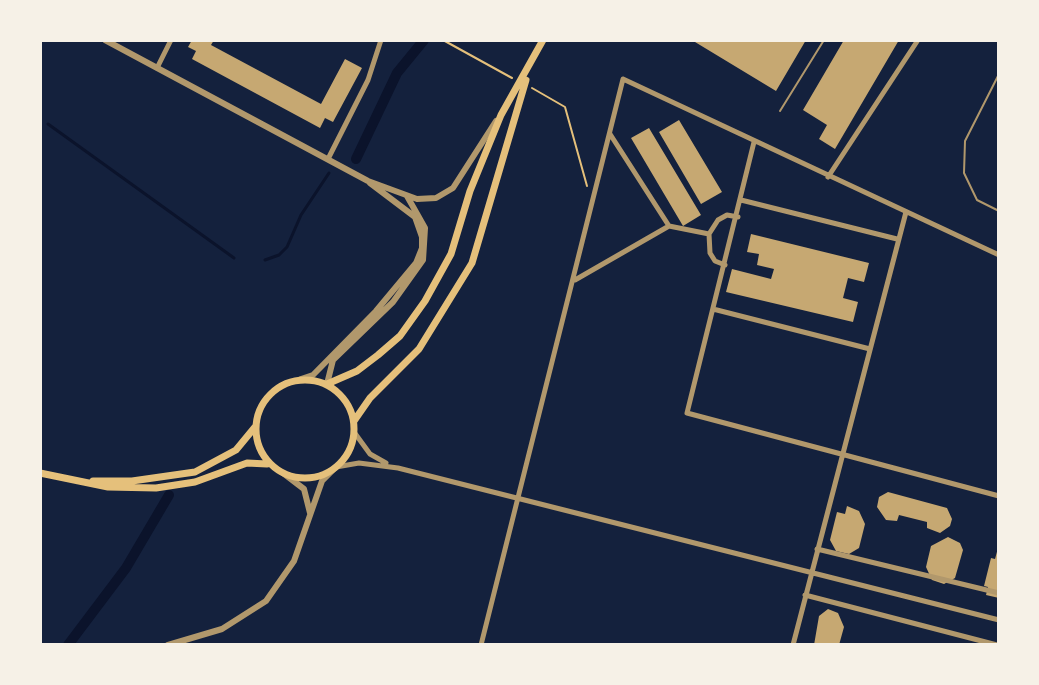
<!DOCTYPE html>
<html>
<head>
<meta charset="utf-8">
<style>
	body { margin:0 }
	#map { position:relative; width:1039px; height:685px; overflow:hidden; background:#14213d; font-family:"Noto Sans",sans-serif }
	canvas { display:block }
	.frame { position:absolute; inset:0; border:42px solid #f6f1e7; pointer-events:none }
</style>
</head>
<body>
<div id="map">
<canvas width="1039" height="685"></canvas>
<div class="frame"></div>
</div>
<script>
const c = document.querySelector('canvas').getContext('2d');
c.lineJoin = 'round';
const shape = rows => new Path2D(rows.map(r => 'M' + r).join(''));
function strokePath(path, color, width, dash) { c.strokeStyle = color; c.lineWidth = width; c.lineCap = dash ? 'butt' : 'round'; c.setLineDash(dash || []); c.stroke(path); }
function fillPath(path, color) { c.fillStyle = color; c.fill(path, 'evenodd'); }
strokePath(shape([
	[48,124,234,258],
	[265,260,279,255,287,247,301,215,329,173]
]), '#0b132b', 3);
strokePath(shape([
	[356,159,397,73,424,40],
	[68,645,126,568,169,495]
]), '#0b132b', 10);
fillPath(shape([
	[192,40,214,40,211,45,321,104,345,59,362,68,333,122,325,118,320,128,192,59,196,51,188,47],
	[697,40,806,40,776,91,695,42],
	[844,40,899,40,835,149,819,139,827,125,803,110],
	[679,120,722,192,701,204,659,132],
	[649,128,701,215,683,226,631,138],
	[751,234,869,263,864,282,848,278,843,298,858,302,853,322,726,292,732,269,771,279,774,269,757,265,759,254,747,252],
	[888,492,947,508,952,519,950,526,940,533,927,528,927,522,899,515,897,521,886,520,877,507,879,497],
	[847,506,859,511,865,524,859,548,849,554,836,551,830,540,837,512,845,514],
	[948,537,960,543,963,550,955,578,944,584,932,580,926,567,931,546],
	[998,548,999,548,999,598,986,595,988,587,984,586,991,558,995,559],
	[828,609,838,613,844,627,839,645,814,645,819,616]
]), '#c6a872');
strokePath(shape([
	[443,40,512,78],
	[532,88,565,107,587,186]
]), '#e5c07b', 2);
strokePath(shape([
	[999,74,965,141,964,173,977,200,999,211],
	[780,111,824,40]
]), '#b1986c', 2);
strokePath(shape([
	[157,68,171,40],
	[610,134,669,226],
	[754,142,687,413,999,496],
	[328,159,368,80,381,40],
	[828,177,918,40],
	[741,200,897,239],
	[725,265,715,261,710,253,709,234,718,220,727,215,738,217],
	[575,280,669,226,709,234],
	[713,309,870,349],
	[354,432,370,454,386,463],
	[336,467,359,463,398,468,999,620],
	[817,549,999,593],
	[805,595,997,645],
	[481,645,623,79,999,255],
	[793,645,906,212]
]), '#b1986c', 5);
strokePath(shape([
	[105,40,368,181,417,199,436,198,453,188,496,121],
	[301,379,313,375,376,311,416,263,422,248,422,237,415,217,370,183],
	[327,384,333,360,393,302,423,260,425,228,407,196],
	[283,473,304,489,310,513],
	[168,645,222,629,266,601,294,561,322,481,336,467]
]), '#b1986c', 6);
strokePath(shape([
	'256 429a49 49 0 1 1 98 0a49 49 0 1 1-98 0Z',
	[327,384,357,371,378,355,400,336,425,301,451,254,470,191,501,115,543,40],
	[354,421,370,398,419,349,472,263,526,80],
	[40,473,108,487,156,488,195,482,247,463,267,464],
	[93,481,132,481,195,472,236,450,255,427]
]), '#e5c07b', 7);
</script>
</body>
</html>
